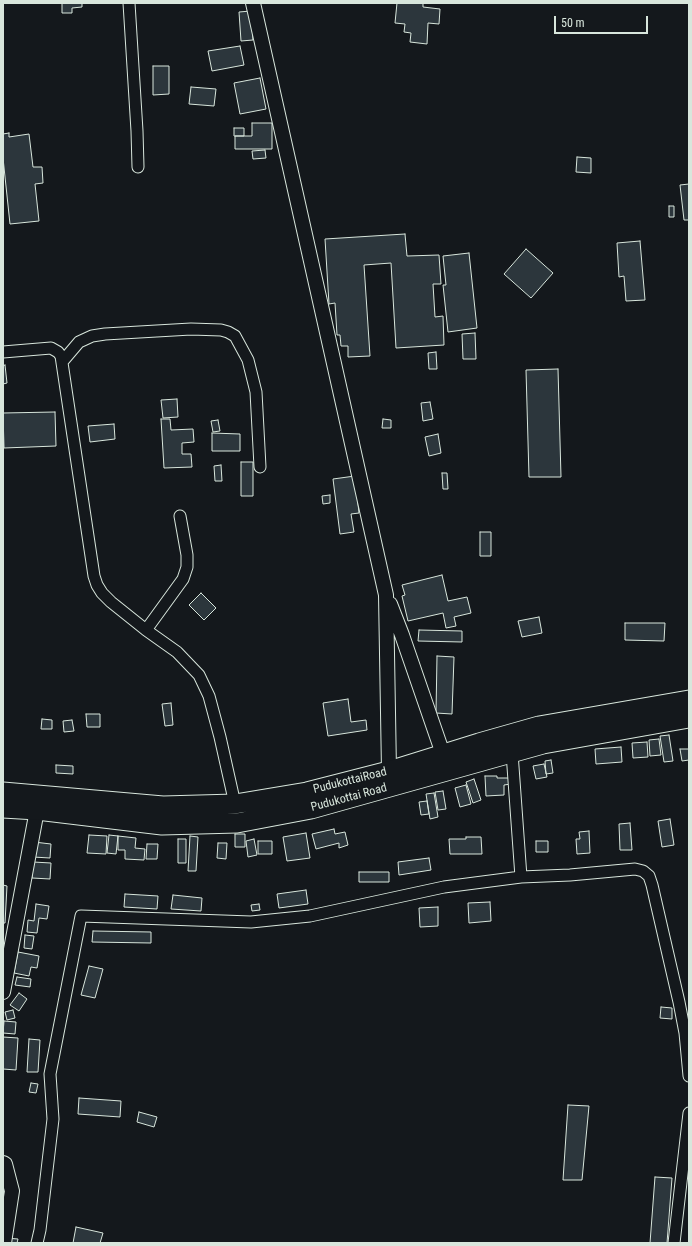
<!DOCTYPE html>
<html>
<head>
<meta charset="utf-8">
<style>
	body { margin:0 }
	#map { position:relative; width:692px; height:1246px; overflow:hidden; background:#14181c; font-family:"Roboto Condensed",sans-serif }
	canvas { display:block }
	.frame { position:absolute; inset:0; border:4px solid #d8e6dc; pointer-events:none }
	.scale { position:absolute; left:554px; top:16px; width:94px; height:18px; box-sizing:border-box; border:2px solid #d8e6dc; border-top:0; padding-left:5px; font-size:12px; line-height:14px; white-space:nowrap; color:#d8e6dc; -webkit-text-stroke:3px #14181c; paint-order:stroke }
</style>
</head>
<body>
<div id="map">
<canvas width="692" height="1246"></canvas>
<div class="frame"></div>
<div class="scale">50 m</div>
</div>
<script>
const c = document.querySelector('canvas').getContext('2d');
c.lineJoin = 'round';
function fillPath(path, color) { c.fillStyle = color; c.fill(path, 'evenodd'); }
const shape = rows => new Path2D(rows.map(r => 'M' + r).join(''));
function strokePath(path, color, width, dash) { c.strokeStyle = color; c.lineWidth = width; c.lineCap = dash ? 'butt' : 'round'; c.setLineDash(dash || []); c.stroke(path); }
function write(font, color, halo, rows, align = 'center') {
  c.font = font + ' "Roboto Condensed",sans-serif'; c.lineWidth = 3; c.setLineDash([]); c.textBaseline = 'middle'; c.strokeStyle = halo; c.fillStyle = color; for (const [text, x, y, turn = 0] of rows) {
    c.save(); c.translate(x, y); c.rotate((+turn || 0) * Math.PI / 180); c.textAlign = isNaN(turn) ? turn : align; if (halo) c.strokeText(text, 0, 0); c.fillText(text, 0, 0); c.restore();
  }
}
const building = shape([
	[62,3,82,3,82,7,72,8,72,13,62,13,62,3],
	[397,3,423,3,423,7,440,9,439,24,428,23,427,44,410,42,411,33,404,32,405,24,395,23,397,3],
	[251,11,253,40,241,41,239,12,251,11],
	[240,46,244,65,212,71,208,51,240,46],
	[153,66,169,66,169,94,153,95,153,66],
	[260,78,266,109,240,114,234,83,260,78],
	[191,87,216,89,214,106,189,104,191,87],
	[252,123,272,123,272,149,235,149,235,136,252,136,252,123],
	[234,128,244,128,244,136,234,136,234,128],
	[9,133,9,137,29,134,33,167,42,167,43,183,35,184,39,221,10,224,3,158,3,134,9,133],
	[265,150,266,158,253,159,252,151,265,150],
	[577,157,591,158,591,173,576,172,577,157],
	[689,184,689,220,684,220,680,185,689,184],
	[669,206,674,206,674,217,669,217,669,206],
	[405,234,407,256,439,255,441,284,433,284,435,317,443,316,444,345,396,348,391,263,364,265,370,356,348,357,348,346,341,346,340,335,337,335,335,303,329,304,325,239,405,234],
	[640,241,645,300,626,301,624,276,619,277,617,243,640,241],
	[526,249,553,273,531,298,504,274,526,249],
	[469,253,477,328,448,332,443,285,446,285,443,256,469,253],
	[475,333,476,359,463,359,462,334,475,333],
	[436,352,437,369,429,369,428,353,436,352],
	[5,365,7,383,3,384,3,366,5,365],
	[558,369,561,477,529,477,526,370,558,369],
	[177,399,178,417,163,418,161,400,177,399],
	[430,402,433,419,423,421,421,403,430,402],
	[55,412,56,446,4,448,3,413,55,412],
	[161,419,170,419,171,430,193,429,194,442,182,443,182,454,191,454,192,467,164,468,161,419],
	[383,419,391,420,391,428,382,428,383,419],
	[218,420,220,431,213,432,211,421,218,420],
	[114,424,115,439,90,442,88,426,114,424],
	[212,433,240,434,240,451,212,451,212,433],
	[438,434,441,453,429,456,425,437,438,434],
	[241,462,253,462,253,496,241,496,241,462],
	[221,465,222,481,215,481,214,466,221,465],
	[442,473,447,473,448,489,443,489,442,473],
	[355,476,359,513,351,514,354,532,340,534,333,479,355,476],
	[330,495,330,503,323,504,322,496,330,495],
	[480,532,491,532,491,556,480,556,480,532],
	[442,575,448,601,467,597,471,613,454,617,456,626,446,628,443,613,408,621,402,596,405,595,402,585,442,575],
	[201,593,216,608,204,620,189,605,201,593],
	[539,617,542,633,522,637,518,621,539,617],
	[625,623,665,623,664,641,625,640,625,623],
	[419,630,462,631,462,642,418,641,419,630],
	[437,656,454,657,452,714,436,713,437,656],
	[348,699,351,722,366,720,367,730,328,736,323,703,348,699],
	[171,703,173,725,165,726,162,704,171,703],
	[86,714,100,714,100,727,87,727,86,714],
	[42,719,52,720,52,729,41,729,42,719],
	[72,720,74,731,64,732,63,721,72,720],
	[669,735,673,761,664,762,660,736,669,735],
	[659,739,661,755,650,756,649,740,659,739],
	[647,742,648,757,633,758,632,743,647,742],
	[621,747,622,762,596,764,595,749,621,747],
	[680,749,689,749,689,760,682,761,680,749],
	[551,760,553,773,546,774,545,761,551,760],
	[544,764,547,777,536,779,533,766,544,764],
	[56,765,73,766,73,774,56,773,56,765],
	[485,776,497,776,497,778,510,778,511,784,504,785,504,795,486,796,485,776],
	[474,779,481,800,473,803,466,782,474,779],
	[466,785,471,804,460,807,455,788,466,785],
	[443,791,446,809,438,810,435,792,443,791],
	[434,793,438,817,430,819,426,794,434,793],
	[427,801,429,814,421,815,419,802,427,801],
	[670,819,674,845,662,847,658,821,670,819],
	[630,823,632,850,620,850,619,824,630,823],
	[334,829,335,834,345,832,348,845,339,848,339,843,316,849,312,834,334,829],
	[589,831,590,853,577,854,576,839,580,839,579,832,589,831],
	[306,833,310,858,287,861,283,837,306,833],
	[235,834,245,834,245,847,235,847,235,834],
	[89,835,107,836,106,854,87,853,89,835],
	[109,835,118,836,116,854,107,853,109,835],
	[118,836,136,838,135,848,145,849,144,860,125,859,125,850,118,850,118,836],
	[190,836,198,837,196,871,188,871,190,836],
	[466,837,481,837,482,854,450,854,449,839,466,839,466,837],
	[178,839,186,839,186,863,178,863,178,839],
	[254,839,257,855,248,857,246,841,254,839],
	[258,841,272,841,272,854,258,854,258,841],
	[536,841,548,841,548,852,536,852,536,841],
	[34,842,51,844,50,858,33,857,34,842],
	[218,843,227,843,226,859,217,858,218,843],
	[147,844,158,844,157,859,146,859,147,844],
	[429,858,431,870,399,875,398,862,429,858],
	[33,862,51,863,50,879,32,878,33,862],
	[359,872,389,872,389,882,359,882,359,872],
	[3,885,7,886,5,923,3,923,3,885],
	[306,890,308,904,279,908,277,894,306,890],
	[125,894,158,896,157,909,124,907,125,894],
	[173,895,202,898,201,911,171,909,173,895],
	[490,902,491,921,469,923,468,903,490,902],
	[36,904,49,906,47,919,39,918,37,933,27,932,28,920,34,921,36,904],
	[259,904,260,910,252,911,251,905,259,904],
	[438,907,438,926,420,927,419,908,438,907],
	[93,931,151,932,151,943,92,942,93,931],
	[25,935,34,936,32,949,24,948,25,935],
	[18,952,39,956,37,968,31,967,29,976,14,973,18,952],
	[89,966,103,969,95,998,81,995,89,966],
	[17,977,31,979,30,987,15,985,17,977],
	[19,993,27,999,19,1011,10,1005,19,993],
	[661,1007,672,1008,672,1019,660,1018,661,1007],
	[13,1010,15,1018,7,1020,5,1012,13,1010],
	[4,1021,16,1022,15,1034,3,1033,4,1021],
	[3,1037,18,1038,16,1070,3,1069,3,1037],
	[29,1039,40,1040,38,1072,27,1072,29,1039],
	[31,1083,38,1084,36,1093,29,1092,31,1083],
	[79,1098,121,1101,120,1117,78,1114,79,1098],
	[568,1105,589,1106,582,1180,563,1180,568,1105],
	[139,1112,157,1117,154,1127,137,1122,139,1112],
	[655,1177,672,1178,667,1243,650,1243,655,1177],
	[76,1227,103,1233,100,1243,73,1243,76,1227],
	[6,1238,18,1239,17,1243,5,1243,6,1238]
]);
fillPath(building, '#2c363c');
strokePath(building, '#d8e6dc', 1);
const minor = shape([
	[129,3,137,131,138,167],
	[3,352,51,348,58,352,61,356,94,576,97,585,102,593,111,602,146,630,177,652,199,675,209,696,220,737,235,804],
	[62,362,79,342,92,336,105,334,191,329,221,330,228,332,235,336,248,360,256,392,260,467],
	[146,630,183,579,187,567,187,555,180,516],
	[512,753,521,877],
	[37,1243,40,1230,53,1119,50,1074,81,916,251,922,310,916,444,887,521,877,570,875,635,869,643,871,649,876,652,885,679,1002,685,1033,689,1076],
	[674,1243,689,1113]
]);
const tertiary = shape([
	[253,3,386,595,389,771],
	[390,604,402,635,443,754],
	[3,992,37,810,36,802],
	[3,1163,5,1164,12,1191,4,1243]
]);
const trunk = shape([
	[3,792,163,806,235,804,307,792,389,771,479,743,539,726,689,700],
	[3,808,37,810,162,825,237,823,311,809,543,744,689,718]
]);
strokePath(minor, '#d8e6dc', 13);
strokePath(tertiary, '#d8e6dc', 16);
strokePath(trunk, '#d8e6dc', 21);
strokePath(minor, '#14181c', 11);
strokePath(tertiary, '#14181c', 14);
strokePath(trunk, '#14181c', 19);
write('12px', '#d8e6dc', '#14181c', [
	["PudukottaiRoad",350,781,-14],
	["Pudukottai Road",349,798,-15]
]);
</script>
</body>
</html>
